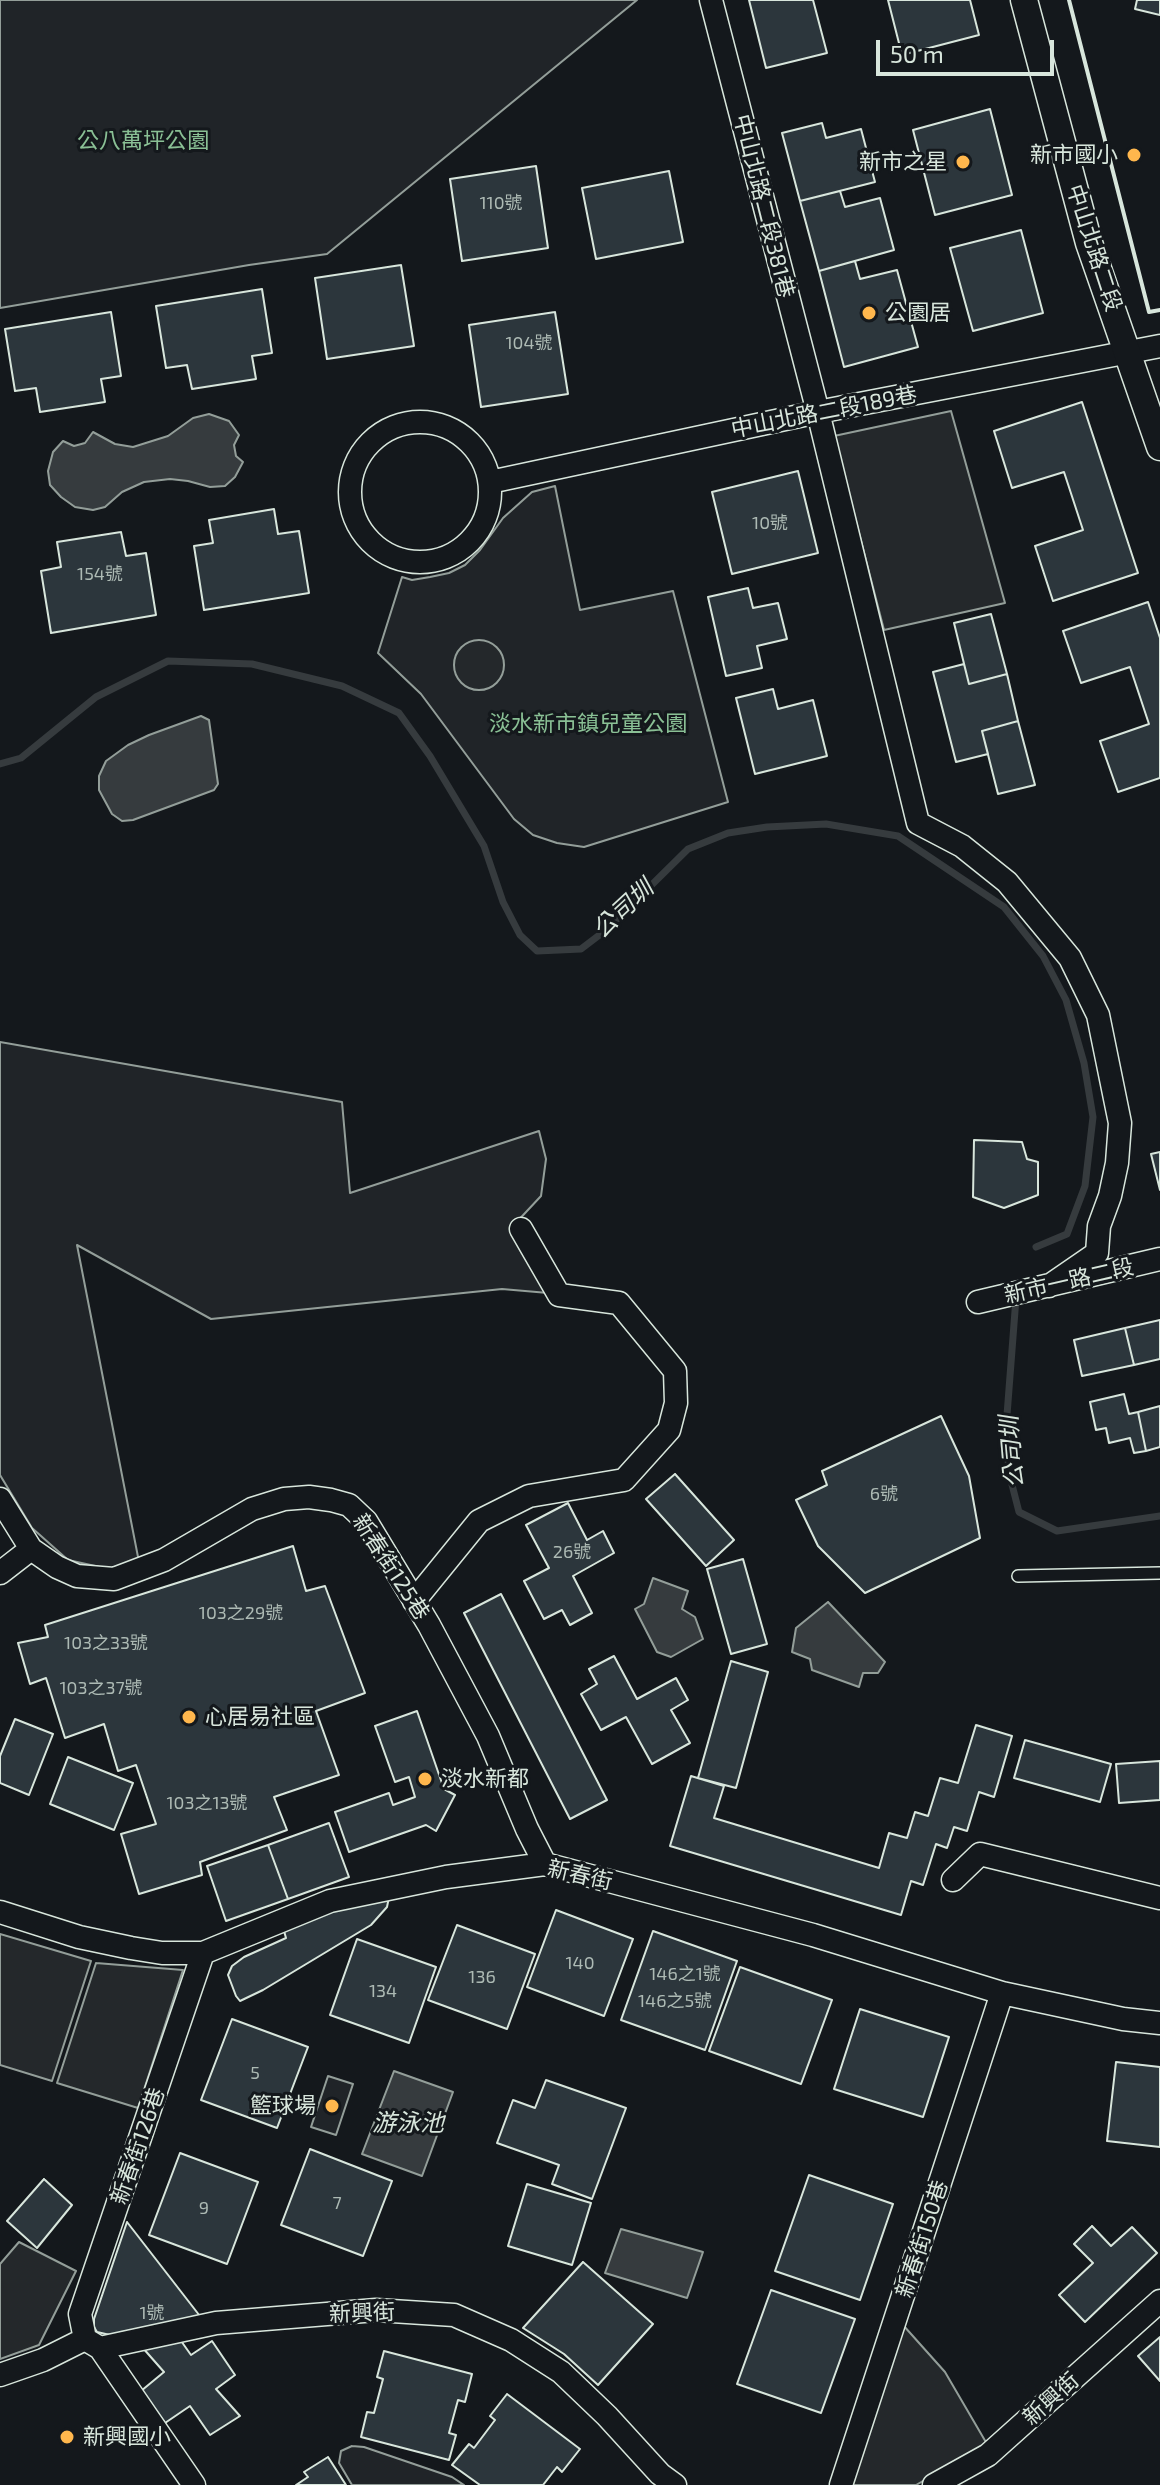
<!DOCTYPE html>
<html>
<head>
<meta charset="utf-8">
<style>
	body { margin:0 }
	#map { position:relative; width:1160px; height:2485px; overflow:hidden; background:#14181c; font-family:"Exo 2",sans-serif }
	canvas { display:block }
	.scale { position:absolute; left:876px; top:40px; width:178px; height:36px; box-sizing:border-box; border:4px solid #d8e6dc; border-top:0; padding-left:10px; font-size:24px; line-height:28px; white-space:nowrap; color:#d8e6dc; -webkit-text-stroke:6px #14181c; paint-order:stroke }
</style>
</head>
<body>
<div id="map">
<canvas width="1160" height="2485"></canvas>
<div class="scale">50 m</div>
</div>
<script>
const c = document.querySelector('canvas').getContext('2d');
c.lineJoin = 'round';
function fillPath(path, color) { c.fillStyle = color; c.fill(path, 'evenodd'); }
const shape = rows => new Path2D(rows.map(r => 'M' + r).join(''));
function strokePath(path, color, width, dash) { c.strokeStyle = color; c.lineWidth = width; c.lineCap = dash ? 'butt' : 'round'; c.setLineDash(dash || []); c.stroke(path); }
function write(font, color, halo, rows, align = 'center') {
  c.font = font + ' "Exo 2","Noto Sans TC",sans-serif'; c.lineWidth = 6; c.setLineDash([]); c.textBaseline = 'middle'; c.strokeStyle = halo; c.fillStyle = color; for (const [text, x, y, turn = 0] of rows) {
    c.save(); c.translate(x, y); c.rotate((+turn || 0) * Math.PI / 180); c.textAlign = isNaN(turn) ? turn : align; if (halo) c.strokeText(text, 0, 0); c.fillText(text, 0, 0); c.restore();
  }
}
const green = shape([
	[0,0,637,0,327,254,249,265,0,308,0,0],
	[555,486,580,610,673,591,728,802,584,847,557,843,533,835,514,819,421,694,378,653,402,577,412,580,430,577,449,573,465,565,480,550,503,518,532,492,555,486],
	[0,1042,342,1102,350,1193,539,1131,546,1159,541,1196,513,1226,548,1293,502,1289,211,1319,77,1245,139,1562,109,1569,68,1560,32,1528,0,1475,0,1042],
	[328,2076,353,2084,336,2135,311,2127,328,2076],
	[352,2446,364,2447,452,2477,464,2485,352,2485,339,2463,341,2451,352,2446]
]);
fillPath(green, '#202428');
strokePath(green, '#939e99', 2);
const parking = shape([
	[951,411,1005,603,884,630,834,436,951,411],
	'454 665a25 25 0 1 1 50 0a25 25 0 1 1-50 0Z',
	[0,1934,91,1961,52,2081,0,2065,0,1934],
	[96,1963,183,1970,138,2108,57,2083,96,1963],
	[19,2242,76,2271,39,2345,0,2359,0,2264,19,2242],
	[903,2325,945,2372,987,2444,916,2485,849,2485,903,2325]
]);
fillPath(parking, '#24282b');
strokePath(parking, '#939e99', 2);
const water = shape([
	[209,414,229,421,239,435,234,445,236,456,243,462,235,477,225,486,210,487,188,481,170,479,144,482,122,492,105,507,93,510,75,507,61,497,50,485,48,471,53,452,63,441,74,446,85,443,93,432,115,444,133,447,168,436,193,418,209,414],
	[201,716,209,720,218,784,214,790,133,820,122,821,112,814,99,790,99,776,106,761,128,745,149,735,201,716],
	[653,1578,688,1591,682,1609,695,1617,703,1639,671,1657,657,1652,635,1609,644,1604,653,1578],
	[828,1602,885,1662,878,1673,863,1673,859,1687,812,1670,810,1659,792,1652,796,1628,828,1602],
	[394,2071,453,2092,422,2176,362,2154,394,2071],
	[621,2229,703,2252,687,2298,605,2273,621,2229]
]);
fillPath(water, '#363b3e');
strokePath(water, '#939e99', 2);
strokePath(shape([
	[0,764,21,758,96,697,168,661,252,664,342,686,399,713,430,756,484,846,503,902,520,935,537,951,581,949,606,930,688,849,728,833,767,827,826,824,898,836,1004,907,1043,956,1066,1000,1084,1063,1093,1117,1085,1186,1067,1234,1036,1247],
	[1016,1298,1006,1428,1009,1473,1019,1512,1057,1531,1160,1516]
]), '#363b3e', 7);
const building = shape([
	[749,0,813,0,827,53,766,68,749,0],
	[888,0,970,0,979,35,902,55,888,0],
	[1137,0,1160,0,1160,15,1135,9,1137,0],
	[990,109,1012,195,935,215,913,130,990,109],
	[822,123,826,138,861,129,875,182,800,201,782,133,822,123],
	[536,166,548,248,462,261,450,179,536,166],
	[669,171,683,242,596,259,582,188,669,171],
	[840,191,845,207,880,198,894,250,819,271,800,201,840,191],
	[1021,230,1043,313,973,331,950,248,1021,230],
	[855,261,860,279,897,270,918,347,844,367,819,271,855,261],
	[401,265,414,346,327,359,315,278,401,265],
	[262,289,272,353,252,356,256,379,192,389,187,365,166,368,156,306,262,289],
	[111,312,121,376,101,379,105,402,40,412,36,388,15,391,5,329,111,312],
	[555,312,568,394,481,407,469,325,555,312],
	[1082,402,1138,573,1053,601,1035,546,1083,530,1064,472,1012,488,994,431,1082,402],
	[798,471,818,553,732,574,712,492,798,471],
	[274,509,278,534,299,531,309,593,204,610,194,546,213,543,209,520,274,509],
	[121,532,126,556,146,553,156,615,51,633,41,571,61,567,57,542,121,532],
	[748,588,753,608,778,603,787,639,757,646,762,668,726,676,708,597,748,588],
	[1148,602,1160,638,1160,778,1118,792,1100,741,1149,724,1130,667,1081,683,1063,631,1148,602],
	[991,614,1007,674,969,684,954,623,991,614],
	[964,664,969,684,1007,674,1018,721,982,731,988,754,956,762,933,672,964,664],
	[773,689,778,709,813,700,827,756,755,774,736,698,773,689],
	[1018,721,1035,785,998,794,982,731,1018,721],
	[974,1140,1022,1142,1027,1159,1038,1162,1038,1195,1004,1208,973,1197,974,1140],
	[1160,1152,1160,1190,1151,1154,1160,1152],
	[1160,1320,1160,1359,1134,1365,1125,1328,1160,1320],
	[1125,1328,1134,1365,1082,1376,1074,1340,1125,1328],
	[1124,1394,1129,1414,1138,1412,1146,1451,1134,1453,1130,1438,1109,1443,1106,1428,1096,1430,1090,1402,1124,1394],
	[1160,1406,1160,1447,1146,1451,1138,1412,1160,1406],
	[941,1416,969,1476,980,1538,865,1593,818,1546,796,1500,827,1485,822,1471,941,1416],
	[675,1474,734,1540,706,1566,646,1499,675,1474],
	[568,1503,587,1540,603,1531,614,1553,573,1576,592,1613,570,1625,562,1610,544,1619,524,1581,549,1568,526,1525,568,1503],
	[293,1546,306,1591,325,1586,365,1693,316,1711,339,1775,274,1797,287,1830,200,1862,202,1875,139,1894,121,1834,156,1824,136,1765,118,1771,104,1724,65,1738,46,1678,30,1684,18,1643,48,1637,45,1625,293,1546],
	[743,1559,767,1644,731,1654,707,1569,743,1559],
	[501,1594,607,1800,570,1819,464,1613,501,1594],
	[614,1656,637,1699,676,1678,688,1700,671,1710,690,1743,652,1764,626,1717,601,1730,581,1694,597,1684,589,1669,614,1656],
	[731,1661,768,1672,736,1788,698,1778,731,1661],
	[417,1711,444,1789,455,1795,436,1831,426,1825,349,1852,335,1812,389,1793,393,1805,415,1797,409,1777,395,1782,375,1726,417,1711],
	[15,1719,53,1734,29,1795,0,1783,0,1756,15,1719],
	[976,1725,1012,1736,994,1797,979,1792,967,1831,954,1827,947,1848,936,1844,923,1885,911,1881,901,1915,670,1846,691,1776,724,1786,714,1818,879,1868,889,1833,907,1838,915,1812,928,1816,940,1778,958,1783,976,1725],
	[1025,1740,1111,1764,1100,1802,1014,1778,1025,1740],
	[68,1757,133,1783,114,1830,50,1804,68,1757],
	[1160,1761,1160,1800,1119,1803,1116,1764,1160,1761],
	[329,1823,349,1877,288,1899,268,1845,329,1823],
	[268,1845,288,1899,226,1921,207,1866,268,1845],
	[389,1897,387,1907,371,1925,263,1990,240,2001,236,1996,228,1975,232,1966,244,1957,286,1938,284,1931,338,1909,389,1897],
	[556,1910,633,1939,604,2016,527,1987,556,1910],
	[457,1925,535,1954,507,2029,428,2000,457,1925],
	[653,1931,737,1961,705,2050,621,2020,653,1931],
	[357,1939,436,1967,409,2043,330,2015,357,1939],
	[740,1967,832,2000,801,2084,709,2051,740,1967],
	[860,2009,949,2037,923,2117,834,2089,860,2009],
	[232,2019,308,2047,277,2128,201,2100,232,2019],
	[1116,2062,1160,2067,1160,2147,1107,2141,1116,2062],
	[546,2080,626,2108,592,2199,552,2184,559,2165,497,2143,513,2100,535,2108,546,2080],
	[310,2149,392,2181,363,2256,281,2225,310,2149],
	[180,2153,258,2182,227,2264,149,2235,180,2153],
	[809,2175,893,2204,860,2300,775,2271,809,2175],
	[44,2179,72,2205,37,2248,7,2221,44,2179],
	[527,2184,591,2203,572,2265,508,2246,527,2184],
	[127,2222,203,2320,110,2335,97,2332,94,2327,94,2319,127,2222],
	[1092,2226,1111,2246,1132,2227,1157,2253,1085,2322,1059,2295,1093,2263,1074,2244,1092,2226],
	[583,2262,653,2324,598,2385,564,2354,523,2328,583,2262],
	[771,2290,855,2319,821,2413,737,2384,771,2290],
	[1160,2337,1160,2381,1138,2356,1160,2337],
	[179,2338,191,2355,212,2341,235,2375,216,2389,240,2416,210,2435,190,2406,165,2423,141,2391,164,2372,142,2347,179,2338],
	[384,2351,472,2374,465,2402,458,2400,449,2433,456,2435,449,2460,361,2437,367,2412,374,2413,383,2379,377,2377,384,2351],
	[507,2394,580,2449,562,2472,557,2467,543,2485,480,2485,452,2465,469,2444,474,2448,495,2420,490,2416,507,2394],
	[328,2457,346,2485,296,2485,308,2477,304,2472,328,2457]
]);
fillPath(building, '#2c363c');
strokePath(building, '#d8e6dc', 2);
const service = shape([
	[1018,1576,1160,1573]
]);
const minor = shape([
	[711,0,818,412,918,823,962,846,1007,882,1070,958,1098,1015,1120,1123,1117,1163,1110,1196,1099,1226,1097,1253,1049,1286],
	'350 492a70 70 0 1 1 140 0a70 70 0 1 1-140 0Z',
	[490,482,818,412,1160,346],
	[978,1302,1160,1259],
	[0,1499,31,1549,57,1567,77,1576,114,1579,164,1560,252,1509,284,1499,309,1497,331,1500,349,1505,366,1521,429,1625,488,1736,527,1829,545,1864],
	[0,1573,31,1549],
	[414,1601,479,1521,529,1496,624,1480,669,1430,676,1403,675,1371,619,1303,559,1295,521,1229],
	[953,1880,980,1854,1160,1898],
	[0,1912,79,1937,131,1948,162,1953,203,1953,330,1901,446,1877,545,1864,813,1935,1002,1993,1123,2019,1160,2023],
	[85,2339,100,2348,216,2323,376,2310,454,2315,511,2340,561,2372,607,2416,660,2474,675,2485],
	[85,2339,80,2314,203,1953],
	[100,2348,194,2485],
	[0,2375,43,2360,85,2339],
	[841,2485,1002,1993],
	[934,2485,988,2455,1160,2301]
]);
const tertiary = shape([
	[1024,0,1089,243,1160,447]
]);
strokePath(service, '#d8e6dc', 14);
strokePath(minor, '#d8e6dc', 25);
strokePath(tertiary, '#d8e6dc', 29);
strokePath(service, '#14181c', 11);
strokePath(minor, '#14181c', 22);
strokePath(tertiary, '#14181c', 26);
strokePath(shape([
	[1069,0,1149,312,1160,310]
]), '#d8e6dc', 4);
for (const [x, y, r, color] of [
	[1134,155,8,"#ffb74d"],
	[963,162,8,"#ffb74d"],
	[869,313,8,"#ffb74d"],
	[189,1717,8,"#ffb74d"],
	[425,1779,8,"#ffb74d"],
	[332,2106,8,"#ffb74d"],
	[67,2437,8,"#ffb74d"]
]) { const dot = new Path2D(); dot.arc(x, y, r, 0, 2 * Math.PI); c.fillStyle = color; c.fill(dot); strokePath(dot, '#14181c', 3); }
write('18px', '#adbab4', null, [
	["110號",501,203],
	["104號",529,343],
	["10號",770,523],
	["154號",100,574],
	["6號",884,1494],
	["26號",572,1552],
	["103之29號",241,1613],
	["103之33號",106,1643],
	["103之37號",101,1688],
	["103之13號",207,1803],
	["140",580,1963],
	["146之1號",685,1974],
	["136",482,1977],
	["134",383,1991],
	["146之5號",675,2001],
	["5",255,2073],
	["7",337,2203],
	["9",204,2208],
	["1號",152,2313]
]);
write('22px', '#8ac095', '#14181c', [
	["公八萬坪公園",143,141],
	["淡水新市鎮兒童公園",588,724]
]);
write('22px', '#d8e6dc', '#14181c', [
	["新市國小",1118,155,"right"],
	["新市之星",947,162,"right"],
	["公園居",885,313],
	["心居易社區",205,1717],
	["淡水新都",441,1779],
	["籃球場",316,2106,"right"],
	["新興國小",83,2437]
], 'left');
write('22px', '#d8e6dc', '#14181c', [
	["中山北路二段381巷",764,206,76],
	["中山北路二段",1094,248,72],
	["中山北路二段189巷",824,412,-11],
	["新市一路二段",1069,1281,-13],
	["新春街125巷",391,1567,57],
	["新春街",580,1875,13],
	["新春街126巷",138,2146,-71],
	["新春街150巷",922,2239,-72],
	["新興街",362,2313,-2],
	["新興街",1051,2399,-42]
]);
write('italic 24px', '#d8e6dc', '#14181c', [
	["公司圳",623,909,-43],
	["公司圳",1012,1452,-95],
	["游泳池",408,2123]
]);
</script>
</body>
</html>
